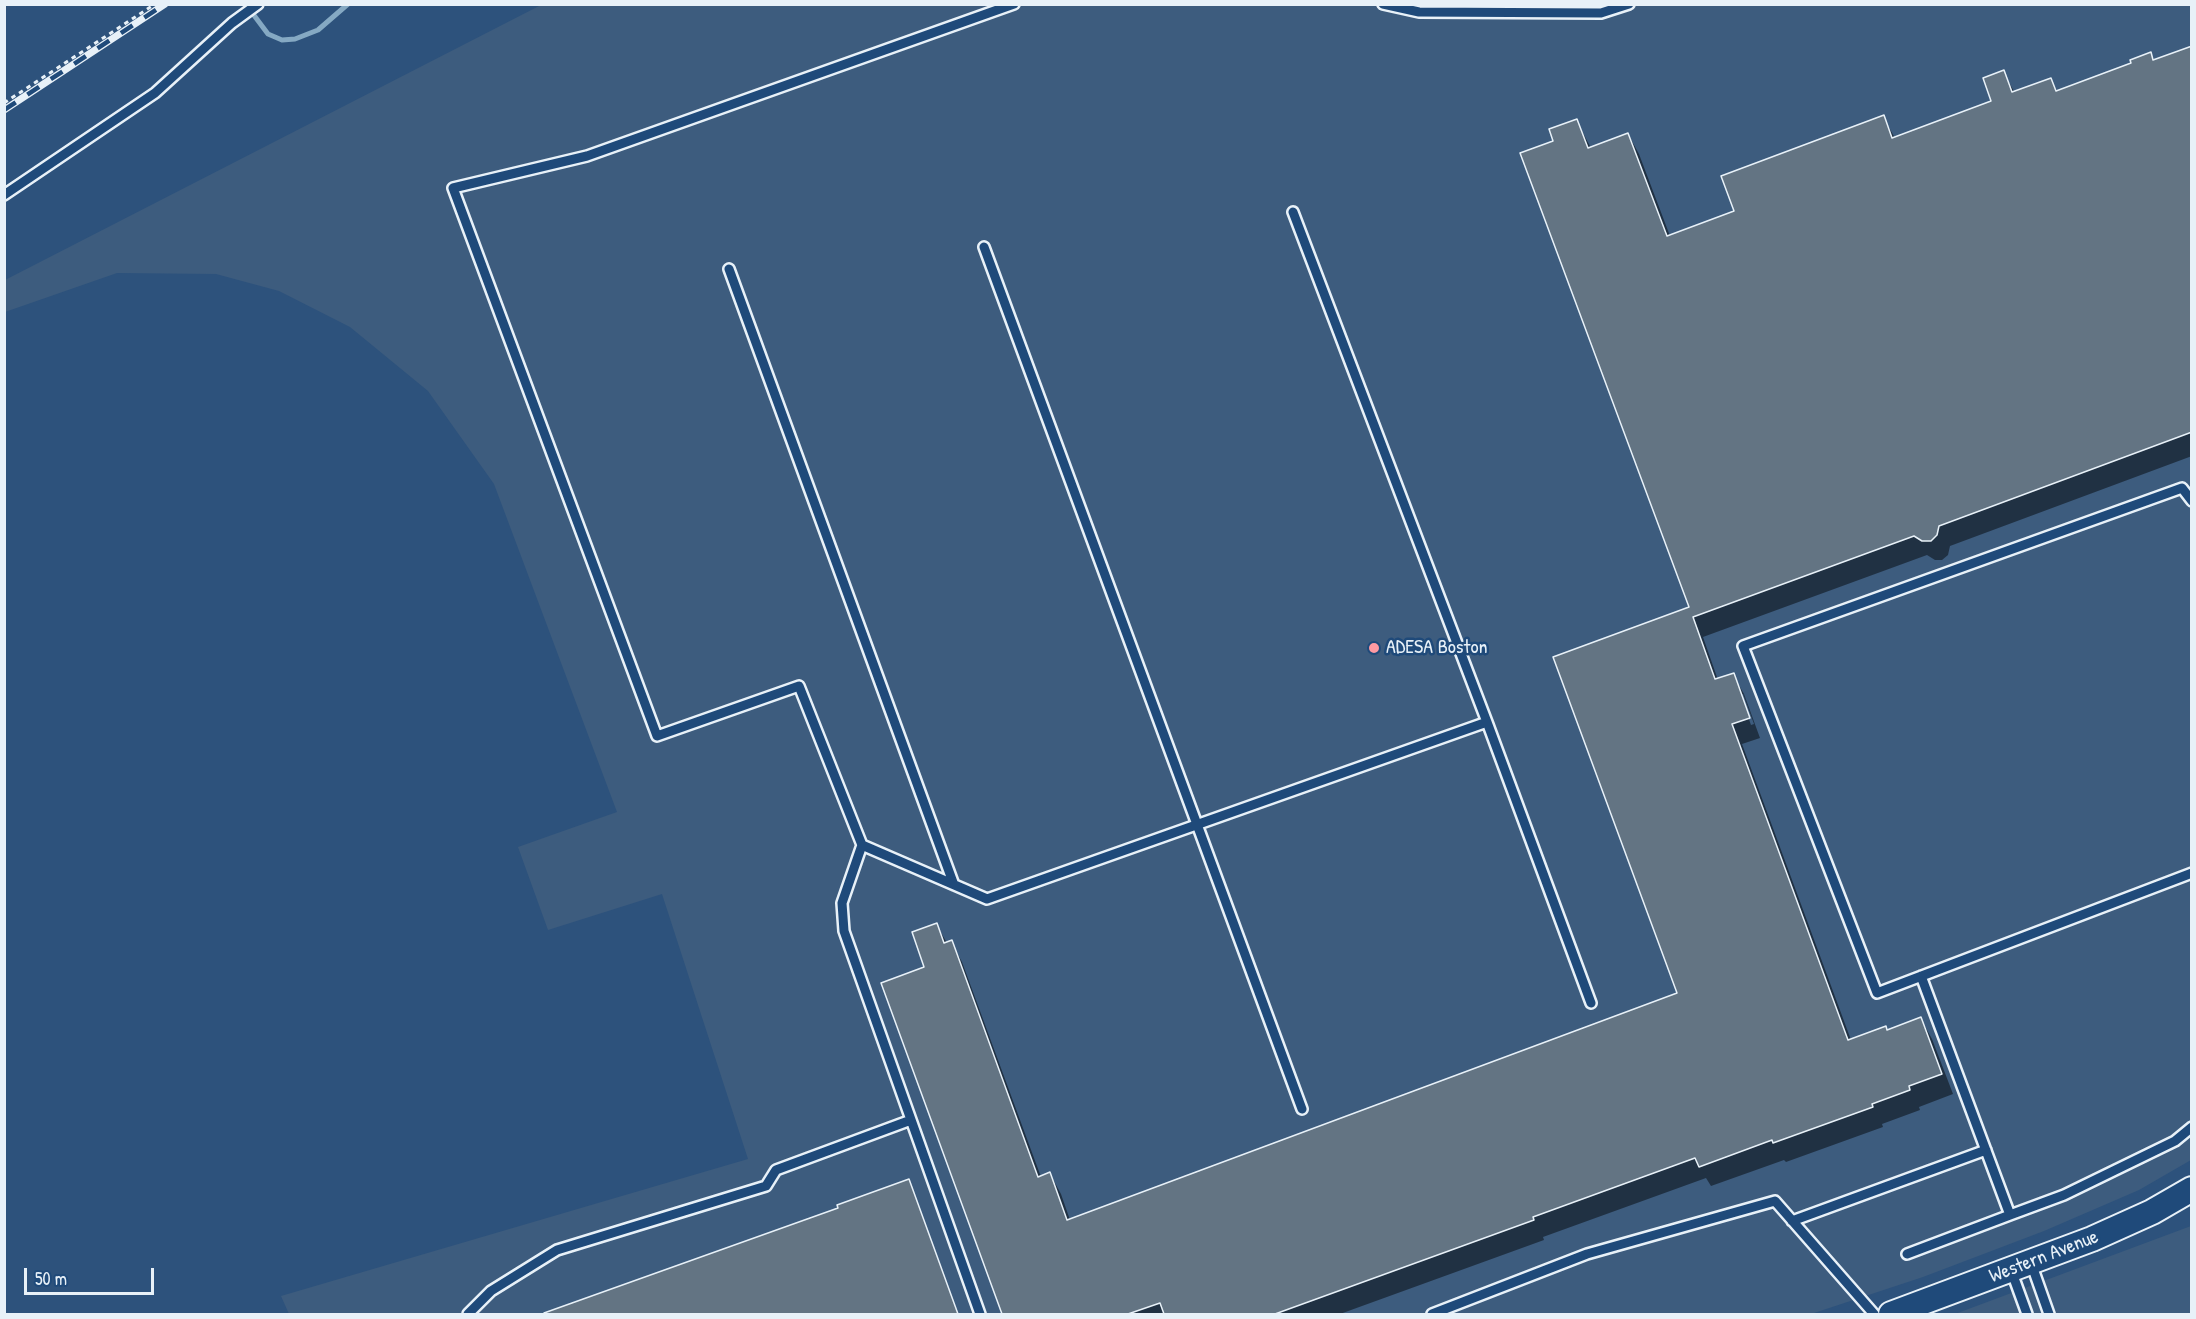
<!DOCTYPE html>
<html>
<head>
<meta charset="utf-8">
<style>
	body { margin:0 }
	#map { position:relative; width:2196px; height:1319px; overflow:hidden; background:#2d527c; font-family:"Patrick Hand",sans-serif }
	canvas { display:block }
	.frame { position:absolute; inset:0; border:6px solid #e8f1f8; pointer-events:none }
	.scale { position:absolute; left:24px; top:1268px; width:130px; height:27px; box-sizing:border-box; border:3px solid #e8f1f8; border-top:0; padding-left:8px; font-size:18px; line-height:21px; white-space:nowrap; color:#e8f1f8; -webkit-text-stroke:4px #1f4a7a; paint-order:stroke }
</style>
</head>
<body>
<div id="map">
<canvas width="2196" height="1319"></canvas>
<div class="frame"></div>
<div class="scale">50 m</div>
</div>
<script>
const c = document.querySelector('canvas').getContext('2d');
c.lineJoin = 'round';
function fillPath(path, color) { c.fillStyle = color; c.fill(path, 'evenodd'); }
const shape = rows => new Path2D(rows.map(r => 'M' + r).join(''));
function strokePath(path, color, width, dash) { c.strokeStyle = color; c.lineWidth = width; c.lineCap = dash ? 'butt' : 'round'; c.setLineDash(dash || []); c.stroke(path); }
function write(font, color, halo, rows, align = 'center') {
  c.font = font + ' "Patrick Hand",sans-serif'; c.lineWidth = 5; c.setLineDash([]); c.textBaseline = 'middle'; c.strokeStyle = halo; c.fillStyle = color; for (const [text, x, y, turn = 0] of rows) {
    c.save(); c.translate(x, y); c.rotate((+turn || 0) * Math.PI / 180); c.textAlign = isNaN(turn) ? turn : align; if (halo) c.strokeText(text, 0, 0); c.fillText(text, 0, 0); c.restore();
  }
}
fillPath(shape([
	[541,5,2191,5,2191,1160,2139,1190,2044,1231,1923,1277,1811,1314,289,1314,281,1296,748,1159,662,894,548,930,518,847,617,812,494,484,428,391,350,327,279,291,216,274,117,273,5,312,5,280],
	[2191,1226,2191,1314,1955,1314]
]), '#3d5c7e');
fillPath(shape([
	[2192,48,2192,456,1950,546,1948,555,1942,560,1935,560,1927,555,1703,637,1718,680,1733,675,1744,694,1760,738,1742,744,1851,1040,1888,1031,1921,1019,1932,1039,1953,1094,1919,1107,1920,1110,1882,1124,1883,1127,1786,1162,1784,1160,1711,1186,1706,1178,1543,1237,1544,1240,1340,1314,1004,1314,883,984,926,968,936,924,947,943,951,942,962,962,1041,1177,1050,1174,1061,1194,1070,1220,1679,994,1691,608,1555,142,1576,120,1591,148,1628,134,1639,154,1670,236,1736,212,1883,117,1895,138,1993,102,2003,72,2015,93,2050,80,2058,92,2133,64,2150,54,2154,62],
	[1740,694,1743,694,1754,724,1751,725],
	[911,1185,957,1314,567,1314,564,1307]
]), '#0007');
strokePath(shape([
	[253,14,268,34,282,40,295,39,318,30,348,4]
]), '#85a9c3', 5);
const building = shape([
	[2192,46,2192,432,1939,526,1937,535,1931,541,1922,541,1914,536,1693,617,1715,679,1734,673,1750,718,1732,724,1848,1040,1886,1026,1887,1030,1921,1017,1942,1074,1909,1086,1910,1090,1872,1104,1873,1107,1773,1143,1772,1140,1699,1167,1695,1158,1533,1217,1534,1220,1275,1314,1164,1314,1160,1303,1128,1314,1002,1314,881,983,924,967,912,932,937,923,944,943,952,940,1038,1177,1050,1172,1067,1220,1677,993,1553,657,1689,607,1520,153,1553,141,1549,129,1577,119,1588,148,1628,133,1667,236,1734,211,1721,176,1884,115,1892,138,1991,101,1983,78,2004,70,2012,92,2051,78,2056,91,2131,63,2130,60,2151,52,2153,60,2192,46],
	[909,1179,958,1314,544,1314,544,1313,838,1208,837,1205,909,1179]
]);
fillPath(building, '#637483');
strokePath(building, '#e8f1f8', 1.5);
const service = shape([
	[1383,4,1419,12,1601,13,1629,4],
	[4,195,155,93,232,23,258,4],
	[984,247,1302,1109],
	[729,269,954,885],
	[2192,501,2182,488,1743,646,1877,993,2192,873],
	[1487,722,1591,1003],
	[862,845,987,899,1487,722,1293,212],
	[1921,976,2010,1215,2064,1195,2175,1141,2192,1127],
	[1792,1221,1986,1150],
	[1907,1254,2010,1215],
	[2031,1263,2049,1314],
	[2011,1270,2027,1314],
	[468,1314,491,1291,557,1250,766,1186,776,1170,911,1120],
	[980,1314,844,931,842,903,862,845,799,686,657,736,453,188,587,156,1014,4],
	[1432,1314,1587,1254,1775,1201,1874,1314]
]);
const tertiary = shape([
	[1891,1314,2092,1239,2152,1212,2192,1189]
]);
strokePath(service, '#e8f1f8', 14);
strokePath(tertiary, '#e8f1f8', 28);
strokePath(shape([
	[4,103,155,4]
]), '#e8f1f8', 3, [4.5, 4.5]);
strokePath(service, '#1f4a7a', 9);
strokePath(tertiary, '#1f4a7a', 24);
const rail = shape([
	[4,110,165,4]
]);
strokePath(rail, '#e8f1f8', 7);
strokePath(rail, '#1f4a7a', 4.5, [14]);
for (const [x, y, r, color] of [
	[1374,648,6,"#ff9aa2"]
]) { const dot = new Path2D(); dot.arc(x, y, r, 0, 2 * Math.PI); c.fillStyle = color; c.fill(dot); strokePath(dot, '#1f4a7a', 2); }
write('20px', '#e8f1f8', '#1f4a7a', [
	["ADESA Boston",1386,648]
], 'left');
write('20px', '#e8f1f8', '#1f4a7a', [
	["Western Avenue",2044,1257,-21]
]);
</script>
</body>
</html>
